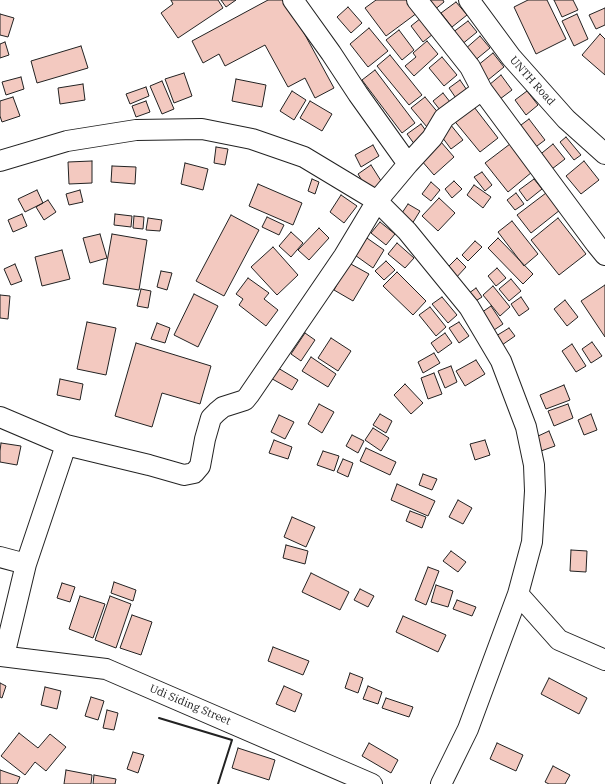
<!DOCTYPE html>
<html>
<head>
<meta charset="utf-8">
<style>
	body { margin:0 }
	canvas { display:block; background:#fff }
</style>
</head>
<body>
<canvas width="605" height="784"></canvas>
<script>
const c = document.querySelector('canvas').getContext('2d');
c.lineJoin = 'round';
function fillPath(path, color) { c.fillStyle = color; c.fill(path, 'evenodd'); }
const shape = rows => new Path2D(rows.map(r => 'M' + r).join(''));
function strokePath(path, color, width, dash) { c.strokeStyle = color; c.lineWidth = width; c.lineCap = dash ? 'butt' : 'round'; c.setLineDash(dash || []); c.stroke(path); }
function write(font, color, halo, rows, align = 'center') {
  c.font = font + ' "IBM Plex Serif",serif'; c.lineWidth = 3; c.setLineDash([]); c.textBaseline = 'middle'; c.strokeStyle = halo; c.fillStyle = color; for (const [text, x, y, turn = 0] of rows) {
    c.save(); c.translate(x, y); c.rotate((+turn || 0) * Math.PI / 180); c.textAlign = isNaN(turn) ? turn : align; if (halo) c.strokeText(text, 0, 0); c.fillText(text, 0, 0); c.restore();
  }
}
const building = shape([
	[171,0,218,0,223,8,178,38,161,13,173,4,171,0],
	[221,0,236,0,226,7,221,0],
	[268,0,286,0,334,88,315,98,305,78,288,87,265,45,225,66,219,54,203,63,192,41,268,0],
	[376,0,407,0,417,13,386,36,365,8,376,0],
	[424,0,443,0,444,2,433,11,424,0],
	[528,0,547,0,566,39,536,54,514,7,528,0],
	[554,0,573,0,578,10,562,17,554,0],
	[456,2,467,15,452,27,441,13,456,2],
	[348,7,362,23,351,33,337,17,348,7],
	[605,8,605,25,596,29,589,15,605,8],
	[0,14,14,18,8,37,0,35,0,14],
	[577,14,588,39,574,46,562,21,577,14],
	[421,18,433,34,423,42,411,26,421,18],
	[468,21,477,32,461,45,452,33,468,21],
	[369,28,388,51,368,67,350,44,369,28],
	[399,30,414,50,402,60,386,40,399,30],
	[600,34,605,39,605,75,582,55,600,34],
	[480,36,490,48,473,62,464,50,480,36],
	[427,41,438,54,414,76,405,66,416,57,413,53,427,41],
	[5,42,9,55,0,58,0,44,5,42],
	[81,46,88,68,37,83,31,61,81,46],
	[493,53,504,67,488,80,477,66,493,53],
	[390,55,422,95,409,105,377,66,390,55],
	[442,57,457,75,444,86,429,68,442,57],
	[375,70,415,123,402,133,362,80,375,70],
	[184,73,192,96,174,103,165,79,184,73],
	[501,75,512,90,500,99,489,85,501,75],
	[21,77,24,89,6,95,2,82,21,77],
	[236,79,266,85,262,107,232,101,236,79],
	[460,80,471,96,460,104,449,88,460,80],
	[162,81,174,109,162,114,150,86,162,81],
	[83,84,85,100,60,104,58,88,83,84],
	[146,87,149,96,130,104,126,94,146,87],
	[292,91,306,100,294,120,280,111,292,91],
	[527,91,538,105,526,115,515,100,527,91],
	[443,93,454,107,444,115,433,101,443,93],
	[13,97,20,116,2,122,0,116,0,101,13,97],
	[425,97,440,115,427,127,411,108,425,97],
	[146,101,150,112,136,117,132,106,146,101],
	[310,101,332,114,322,131,300,118,310,101],
	[471,103,498,138,480,152,452,118,471,103],
	[529,119,545,140,533,149,517,128,529,119],
	[421,124,429,135,415,145,407,134,421,124],
	[450,124,463,140,451,149,439,133,450,124],
	[566,137,581,155,574,160,560,142,566,137],
	[441,142,454,157,434,175,421,160,441,142],
	[510,144,532,172,508,192,485,163,510,144],
	[553,144,565,159,548,172,537,157,553,144],
	[373,145,379,156,361,167,355,155,373,145],
	[216,147,228,149,225,165,214,163,216,147],
	[92,161,92,183,69,184,68,162,92,161],
	[584,161,599,180,581,194,566,176,584,161],
	[185,163,208,169,203,190,181,184,185,163],
	[371,165,383,184,369,192,358,174,371,165],
	[112,166,136,167,135,184,111,182,112,166],
	[482,172,492,185,485,191,474,177,482,172],
	[312,179,319,182,315,194,308,191,312,179],
	[534,179,542,189,527,201,519,190,534,179],
	[454,181,462,189,452,198,445,189,454,181],
	[431,182,440,190,431,201,422,194,431,182],
	[258,184,302,203,293,225,249,206,258,184],
	[474,185,491,197,483,208,467,195,474,185],
	[37,190,43,203,25,212,18,199,37,190],
	[80,190,83,202,69,205,66,194,80,190],
	[516,193,524,204,515,210,507,200,516,193],
	[546,193,560,210,531,233,517,215,546,193],
	[341,195,357,206,344,223,330,212,341,195],
	[439,198,455,213,438,231,422,216,439,198],
	[48,200,56,212,44,220,36,207,48,200],
	[408,204,420,211,412,224,400,216,408,204],
	[22,214,27,226,13,232,8,220,22,214],
	[115,214,132,216,131,227,114,225,115,214],
	[231,215,259,230,224,296,196,281,231,215],
	[134,216,144,217,143,229,133,228,134,216],
	[267,217,284,225,279,235,262,227,267,217],
	[148,218,162,220,160,231,146,230,148,218],
	[558,218,586,254,559,275,531,240,558,218],
	[512,221,538,254,524,266,498,232,512,221],
	[380,222,395,234,386,245,371,233,380,222],
	[319,228,329,238,309,260,298,250,319,228],
	[291,232,303,243,291,257,279,246,291,232],
	[100,234,107,258,90,263,83,238,100,234],
	[112,234,147,240,139,290,103,284,112,234],
	[364,236,384,250,373,268,352,253,364,236],
	[498,238,533,274,523,284,488,248,498,238],
	[475,241,482,247,468,261,462,255,475,241],
	[397,243,414,258,405,268,388,254,397,243],
	[273,247,298,275,277,295,251,267,273,247],
	[62,250,70,279,42,286,35,257,62,250],
	[457,258,466,267,454,280,444,271,457,258],
	[386,261,395,270,384,280,375,271,386,261],
	[349,263,369,274,353,301,334,290,349,263],
	[15,264,22,281,11,285,4,269,15,264],
	[497,268,506,278,496,286,488,276,497,268],
	[161,271,172,273,167,290,157,287,161,271],
	[397,272,426,301,413,315,383,286,397,272],
	[248,278,269,293,264,299,278,310,266,326,239,305,243,299,236,294,248,278],
	[511,279,521,291,509,301,499,289,511,279],
	[605,285,605,337,581,301,605,285],
	[493,286,510,307,500,316,483,295,493,286],
	[476,288,482,297,471,304,465,296,476,288],
	[141,289,151,291,148,308,137,306,141,289],
	[194,294,218,306,198,347,174,335,194,294],
	[0,295,10,296,8,319,0,318,0,295],
	[442,297,457,315,448,323,432,304,442,297],
	[521,297,529,309,519,316,511,304,521,297],
	[565,300,578,317,567,326,554,309,565,300],
	[491,306,503,324,491,332,478,315,491,306],
	[430,307,446,327,436,336,419,315,430,307],
	[87,322,116,328,106,375,77,369,87,322],
	[459,322,469,336,459,343,449,328,459,322],
	[157,323,170,328,165,343,151,339,157,323],
	[509,328,515,336,502,345,496,336,509,328],
	[305,333,315,340,301,361,291,354,305,333],
	[445,333,452,343,438,353,431,343,445,333],
	[331,338,351,351,338,371,318,358,331,338],
	[592,342,602,356,591,363,582,349,592,342],
	[136,343,211,366,200,404,162,393,152,427,115,416,136,343],
	[572,344,586,366,576,372,562,351,572,344],
	[434,353,440,363,423,373,418,362,434,353],
	[311,357,336,374,328,387,302,371,311,357],
	[476,360,485,374,465,386,456,371,476,360],
	[273,365,298,380,292,390,267,376,273,365],
	[451,366,457,382,445,388,438,371,451,366],
	[434,373,442,394,428,399,421,378,434,373],
	[60,379,83,384,80,400,57,395,60,379],
	[405,384,423,403,411,414,394,395,405,384],
	[564,385,570,400,546,409,540,395,564,385],
	[319,404,334,412,322,433,308,424,319,404],
	[568,404,573,418,554,426,548,411,568,404],
	[380,414,392,421,386,433,373,425,380,414],
	[591,414,597,430,584,435,578,420,591,414],
	[279,415,294,422,285,439,271,432,279,415],
	[373,428,389,438,381,451,365,440,373,428],
	[549,431,555,446,541,451,536,437,549,431],
	[352,435,364,441,358,453,346,446,352,435],
	[274,440,292,447,288,459,269,453,274,440],
	[485,440,490,455,475,460,470,444,485,440],
	[1,443,21,446,17,465,0,462,0,451,1,443],
	[366,448,396,462,390,475,360,461,366,448],
	[323,451,339,456,334,471,317,465,323,451],
	[343,459,353,463,348,477,337,472,343,459],
	[423,474,437,479,432,490,419,485,423,474],
	[397,484,435,501,428,516,391,500,397,484],
	[458,500,472,508,463,524,449,517,458,500],
	[410,511,426,517,422,528,406,521,410,511],
	[292,517,315,527,306,547,284,537,292,517],
	[286,545,308,551,305,564,283,558,286,545],
	[571,550,587,551,586,572,570,571,571,550],
	[451,551,466,562,458,572,443,561,451,551],
	[428,567,439,571,426,605,415,600,428,567],
	[311,573,349,592,340,610,302,592,311,573],
	[114,582,136,590,133,601,111,593,114,582],
	[62,583,75,587,70,602,57,598,62,583],
	[436,585,453,591,448,607,431,602,436,585],
	[360,589,374,596,368,607,354,600,360,589],
	[80,596,105,604,93,638,69,629,80,596],
	[110,596,131,604,116,648,95,640,110,596],
	[457,600,476,607,472,616,453,609,457,600],
	[132,615,152,622,141,655,120,648,132,615],
	[403,616,446,635,438,652,396,632,403,616],
	[273,647,309,661,303,675,268,661,273,647],
	[350,673,363,678,358,693,345,688,350,673],
	[549,678,587,698,579,714,541,694,549,678],
	[0,683,6,686,2,698,0,697,0,683],
	[284,686,302,694,295,712,276,704,284,686],
	[368,686,382,692,378,704,363,699,368,686],
	[45,687,61,691,57,709,41,705,45,687],
	[91,697,104,701,98,720,85,716,91,697],
	[386,698,413,707,409,717,382,708,386,698],
	[107,710,118,713,114,730,103,728,107,710],
	[19,733,38,748,50,734,66,747,46,771,35,762,25,775,1,756,19,733],
	[369,743,398,760,391,773,362,756,369,743],
	[497,743,523,755,516,771,490,759,497,743],
	[238,748,275,760,269,780,232,768,238,748],
	[133,752,144,755,138,773,127,769,133,752],
	[553,766,570,775,565,784,549,784,545,782,553,766],
	[0,770,20,777,17,784,0,784,0,770],
	[66,770,92,775,91,784,64,784,66,770],
	[94,775,116,779,115,784,93,784,94,775]
]);
fillPath(building, '#f3c9c0');
strokePath(building, '#222', 1);
const street = shape([
	[293,0,331,53,358,94,408,164],
	[417,0,470,67,482,90,596,244,605,255],
	[469,0,511,57,566,119,605,154],
	[0,161,67,141,136,130,202,129,252,139,304,157,377,201,407,231,469,307,501,361,526,427,534,465,535,491,532,542,518,594,468,729,441,784],
	[0,417,66,445,149,465,184,475,194,473,200,466,205,439,211,418,217,412,223,407,245,400,249,395,344,256,377,201,408,164,432,138,444,118,482,90],
	[0,557,26,564],
	[518,594,559,640,605,660],
	[0,656,106,669,372,784],
	[4,656,26,564,66,445]
]);
strokePath(street, '#222', 22);
strokePath(street, '#fff', 20);
strokePath(shape([
	[159,718,232,740,218,784]
]), '#222', 2);
write('11px', '#222', '#fff', [
	["UNTH Road",532,81,48],
	["Udi Siding Street",190,705,23]
]);
</script>
</body>
</html>
